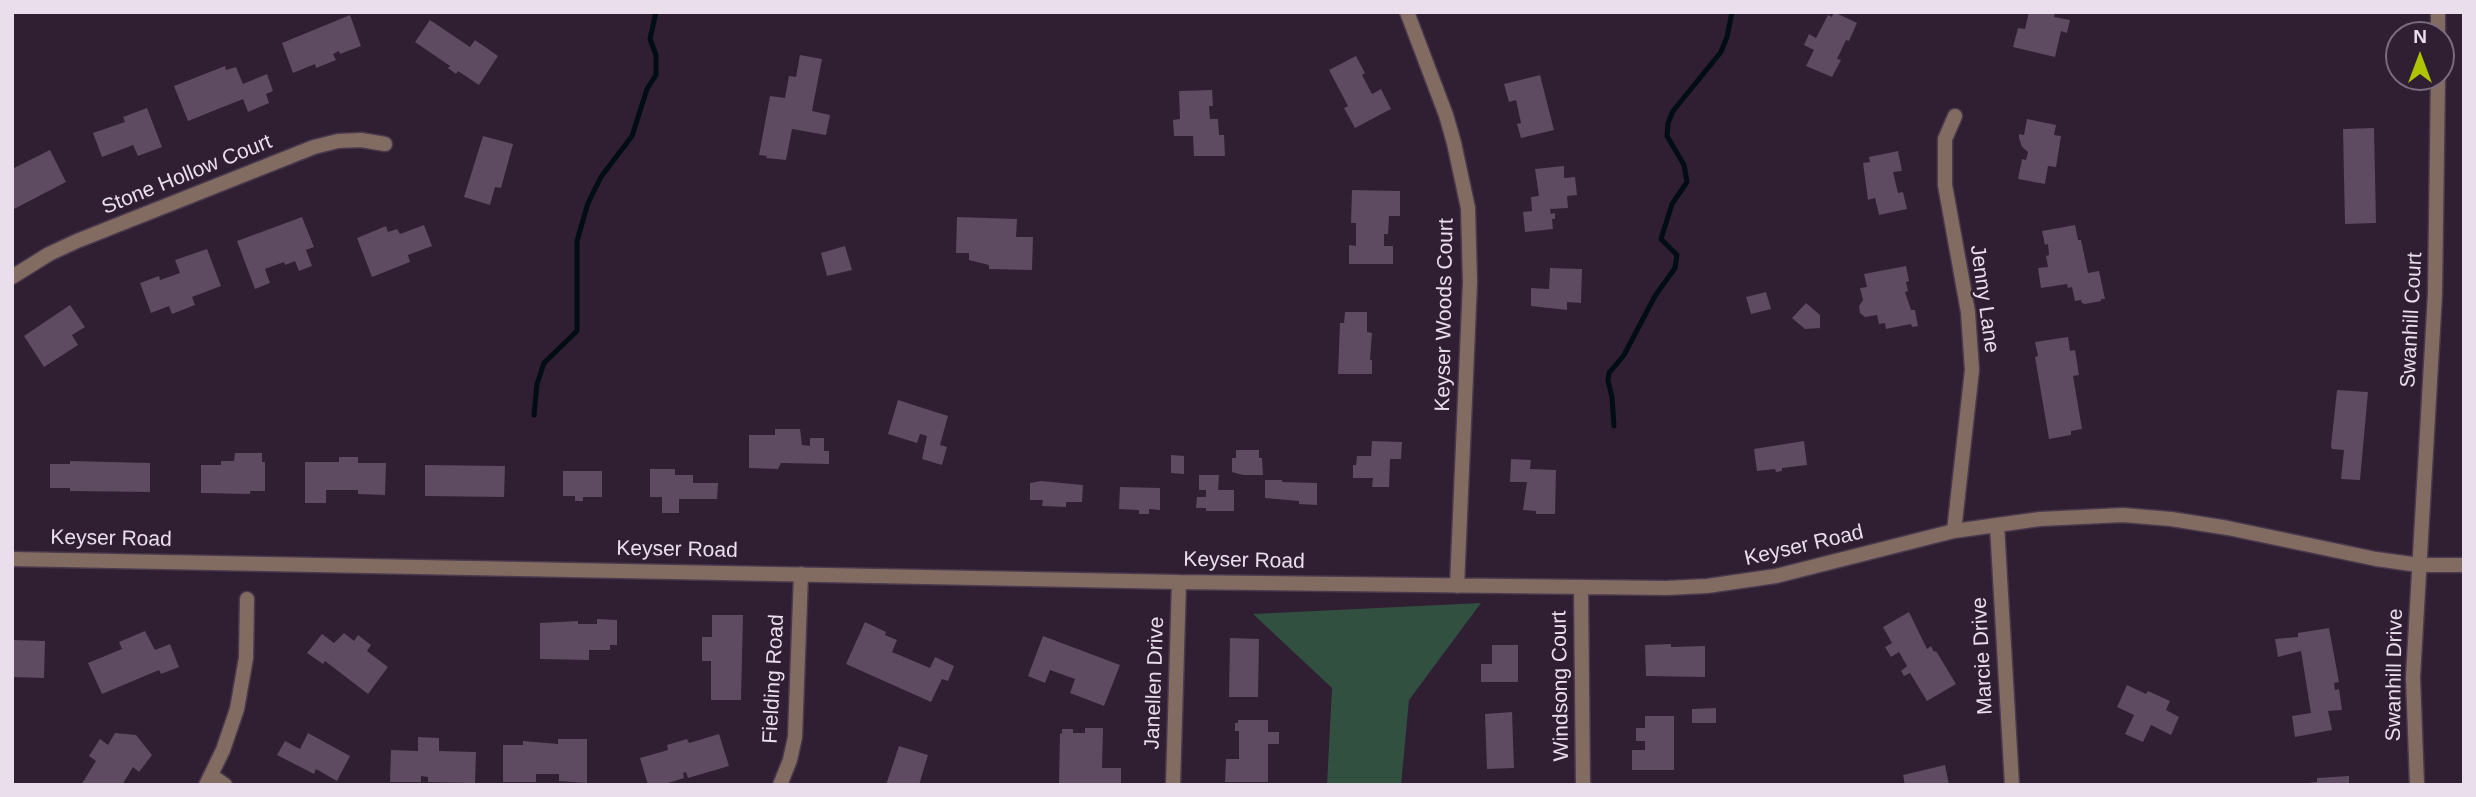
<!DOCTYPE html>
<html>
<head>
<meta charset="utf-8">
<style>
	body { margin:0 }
	#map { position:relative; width:2476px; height:797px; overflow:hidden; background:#301e33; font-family:Arial,sans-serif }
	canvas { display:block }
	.frame { position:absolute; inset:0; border:14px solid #eadeec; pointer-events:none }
	.north { position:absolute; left:2385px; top:21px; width:70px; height:70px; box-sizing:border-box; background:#301e33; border:2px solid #7a6b7d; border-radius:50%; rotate:0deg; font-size:19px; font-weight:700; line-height:28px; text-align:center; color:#eadeec }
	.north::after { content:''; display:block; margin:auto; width:24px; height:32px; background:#afc504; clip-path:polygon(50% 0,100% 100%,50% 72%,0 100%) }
</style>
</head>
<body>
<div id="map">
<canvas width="2476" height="797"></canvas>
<div class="frame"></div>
<div class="north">N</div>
</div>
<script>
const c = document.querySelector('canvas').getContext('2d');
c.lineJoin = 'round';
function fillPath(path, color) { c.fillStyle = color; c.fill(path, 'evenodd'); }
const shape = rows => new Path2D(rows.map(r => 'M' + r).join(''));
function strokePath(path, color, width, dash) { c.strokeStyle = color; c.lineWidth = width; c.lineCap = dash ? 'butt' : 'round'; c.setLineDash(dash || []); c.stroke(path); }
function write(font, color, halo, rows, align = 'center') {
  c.font = font + ' Arial,sans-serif'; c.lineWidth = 5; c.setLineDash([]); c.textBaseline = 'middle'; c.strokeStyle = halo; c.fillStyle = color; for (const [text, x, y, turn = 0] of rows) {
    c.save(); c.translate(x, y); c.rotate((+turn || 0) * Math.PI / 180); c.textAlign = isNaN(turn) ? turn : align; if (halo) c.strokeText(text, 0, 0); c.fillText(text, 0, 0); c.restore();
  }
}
fillPath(shape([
	[1481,603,1409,700,1401,785,1327,785,1332,688,1253,614]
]), '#315040');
strokePath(shape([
	[534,415,537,384,544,363,577,331,577,241,588,203,601,177,632,136,647,89,656,75,656,55,650,39,656,12],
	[1614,426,1612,397,1608,381,1609,373,1624,355,1655,296,1675,268,1677,255,1661,239,1672,204,1687,182,1684,165,1667,136,1668,123,1673,111,1721,52,1727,37,1732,12]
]), '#000d13', 5);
fillPath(shape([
	[1834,12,1857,23,1849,41,1846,40,1837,59,1841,60,1832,77,1806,66,1814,50,1804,45,1809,34,1816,38,1828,15,1832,17],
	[2029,12,2055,12,2054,17,2070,20,2067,33,2061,31,2055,57,2013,47,2018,28,2025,29],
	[350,15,361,46,340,54,339,51,333,54,336,60,316,68,315,64,293,73,282,43],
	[430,20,470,47,475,40,498,56,479,85,458,71,456,74,448,68,450,66,415,42],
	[800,55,822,59,812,111,830,115,826,135,792,129,786,160,766,158,767,156,759,155,770,96,785,98,789,76,796,77],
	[1356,56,1365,73,1362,75,1372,94,1381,89,1391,109,1355,128,1344,108,1348,106,1329,70],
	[225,66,226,70,236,67,243,84,267,74,273,91,266,94,269,103,248,112,243,99,188,121,174,86],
	[1540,75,1554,130,1521,138,1517,124,1521,123,1516,100,1509,102,1504,84],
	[1212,90,1213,106,1209,106,1210,119,1218,119,1219,135,1224,135,1225,156,1194,156,1193,136,1174,136,1173,120,1180,119,1179,91],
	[147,108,162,147,138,156,133,145,102,157,93,133,125,122,123,117],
	[2027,119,2056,125,2054,135,2061,136,2056,167,2048,166,2045,184,2018,179,2022,159,2026,160,2028,152,2022,147,2019,138,2019,134,2024,135],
	[2374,128,2376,223,2345,224,2343,129],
	[483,136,513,144,501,188,495,187,490,205,464,197],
	[50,150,66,182,12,210,12,169],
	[1898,151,1902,171,1893,172,1898,193,1903,192,1907,209,1879,215,1875,198,1868,200,1863,163,1870,162,1869,157],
	[1564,166,1564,178,1575,177,1577,195,1567,196,1568,208,1550,209,1551,214,1555,213,1555,219,1552,219,1553,229,1525,232,1523,212,1532,211,1531,197,1539,196,1535,169],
	[1352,190,1400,191,1400,216,1389,216,1388,234,1384,234,1384,246,1393,246,1393,264,1349,264,1349,245,1356,246,1356,223,1351,223],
	[302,217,314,247,306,250,312,266,299,271,295,261,285,265,284,262,265,269,270,283,255,289,237,241],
	[957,217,1017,219,1016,237,1033,237,1032,270,989,269,989,265,969,260,969,253,956,253],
	[424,225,432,246,408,255,410,262,372,277,357,238,386,226,388,232,397,229,400,234],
	[2075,225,2078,240,2081,240,2088,273,2099,271,2105,299,2101,299,2101,301,2085,304,2082,303,2081,300,2075,301,2072,287,2068,288,2067,284,2041,288,2038,268,2048,267,2046,256,2049,255,2048,244,2045,245,2042,231],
	[845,246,852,270,827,276,821,253],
	[207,249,221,286,192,297,195,305,172,314,169,306,151,313,140,283,159,276,160,280,180,273,175,260],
	[1906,266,1909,281,1906,282,1908,291,1905,292,1911,310,1915,310,1918,326,1912,327,1911,324,1886,329,1885,323,1879,324,1877,315,1865,317,1860,313,1859,306,1863,300,1860,288,1867,287,1864,274],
	[1550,268,1582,269,1581,303,1567,302,1567,310,1531,306,1531,288,1549,289],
	[1766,292,1771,309,1751,314,1746,297],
	[1806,303,1820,315,1820,328,1805,329,1792,318],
	[70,305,85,327,72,335,78,345,44,367,24,336],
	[1345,312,1367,312,1367,332,1372,333,1370,360,1372,360,1372,374,1338,374,1340,323,1344,323],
	[2068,337,2070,351,2075,350,2079,375,2073,376,2082,429,2071,431,2071,435,2049,439,2035,357,2038,356,2035,342],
	[2337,390,2368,392,2360,480,2341,479,2344,450,2332,449,2331,446],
	[898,400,948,416,940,445,947,447,942,465,922,459,927,436,920,434,917,443,888,434],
	[775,429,800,429,802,445,810,446,810,438,824,438,824,451,829,451,829,464,781,463,778,469,749,468,749,435,775,435],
	[1372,441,1402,442,1401,459,1390,459,1389,487,1372,487,1373,478,1353,478,1353,465,1356,465,1357,456,1371,456],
	[1804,441,1807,465,1782,468,1782,471,1776,472,1775,469,1757,471,1754,449],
	[1236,450,1259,450,1259,458,1262,458,1263,475,1243,475,1232,472,1232,458,1236,458],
	[235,453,262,453,262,462,265,462,265,491,250,491,250,494,201,493,201,465,221,465,221,461,234,461],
	[1171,455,1184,456,1184,474,1171,473],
	[339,457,358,457,358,463,386,463,385,495,358,494,358,490,326,490,326,503,305,503,305,462,339,462],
	[1511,459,1531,460,1530,469,1556,470,1555,514,1536,514,1536,511,1523,510,1527,482,1510,482],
	[70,461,150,463,150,492,70,491,70,488,50,488,50,464,70,464],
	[425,465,505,466,504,497,425,496],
	[650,469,675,469,675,475,693,475,693,483,718,483,717,499,679,499,679,513,662,513,662,497,650,497],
	[563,471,602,471,602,497,583,497,583,501,575,501,575,496,563,496],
	[1199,475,1219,475,1218,490,1234,490,1234,511,1206,511,1206,508,1196,508,1197,497,1206,497,1206,490,1199,490],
	[1265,480,1282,480,1282,482,1317,483,1317,505,1299,504,1299,501,1265,498],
	[1041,481,1083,485,1082,502,1066,502,1066,507,1042,506,1043,500,1030,500,1030,483],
	[1120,487,1160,488,1160,510,1149,509,1149,514,1139,514,1139,510,1119,509],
	[1909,612,1927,649,1931,646,1934,652,1936,651,1956,684,1927,701,1910,673,1904,676,1901,671,1907,666,1899,652,1891,657,1885,647,1892,643,1883,627],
	[712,615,743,615,741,700,711,700,711,661,702,661,702,637,712,637],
	[597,619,617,620,617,645,610,645,610,650,589,650,589,660,540,659,540,623,578,621,578,624,597,624],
	[865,622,886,632,885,635,897,640,892,652,930,668,935,657,954,666,948,681,942,679,931,702,846,664],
	[2329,628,2339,682,2334,683,2335,690,2339,689,2342,710,2328,711,2332,730,2295,737,2292,716,2311,713,2301,651,2278,657,2275,639,2298,637,2298,633],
	[145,631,155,650,170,644,179,667,161,674,159,670,102,694,88,663,122,649,119,642],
	[344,633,354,641,358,635,371,645,367,651,388,667,368,694,325,661,323,664,307,653,322,634,334,643],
	[1043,636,1120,665,1104,706,1070,693,1075,679,1050,670,1045,683,1028,676],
	[1230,638,1259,639,1258,697,1229,697],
	[12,640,45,641,44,678,12,677],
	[1671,644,1671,647,1705,646,1705,677,1646,676,1645,645],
	[1492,645,1518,645,1518,682,1481,682,1481,664,1492,664],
	[2127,685,2146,694,2148,691,2170,701,2166,710,2179,717,2171,735,2151,725,2143,742,2125,734,2134,715,2117,707],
	[1716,708,1716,723,1692,723,1692,709],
	[1512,712,1514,768,1487,769,1485,714],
	[1645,716,1674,716,1674,770,1632,770,1632,750,1645,750,1645,741,1636,741,1636,728,1645,728],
	[1238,720,1268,720,1268,732,1279,732,1279,744,1268,744,1268,782,1225,782,1226,759,1239,759,1239,731,1235,731,1235,723,1238,723],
	[1085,728,1103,728,1102,768,1121,768,1121,785,1059,784,1060,733,1062,734,1062,729,1073,729,1073,733,1085,733],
	[115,733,136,735,152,755,139,772,133,767,122,785,81,785,96,761,89,756,100,739,108,745],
	[308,733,350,756,337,781,316,769,314,774,277,755,285,741,300,749],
	[719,734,729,766,688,778,686,772,683,773,684,778,662,785,648,785,640,758,668,750,667,745,687,739,689,743],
	[418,737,439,738,439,751,476,752,475,783,428,782,428,777,421,776,421,782,390,782,391,750,418,751],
	[558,739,587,739,587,783,559,781,559,774,536,774,536,782,503,782,503,745,523,745,523,741,558,744],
	[899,746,928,755,919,785,886,785],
	[1945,765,1949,785,1905,785,1903,775],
	[2349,776,2349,785,2308,785,2308,783,2317,782,2317,778]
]), '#5e4a61');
const street = shape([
	[1407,12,1446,115,1454,143,1468,208,1470,282,1457,586],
	[2438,35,2438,12],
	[12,277,49,254,77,241,314,147,338,141,361,140,385,144],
	[1997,525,2012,785],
	[1954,531,1972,370,1968,312,1945,185,1945,139,1955,116],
	[12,559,1179,582,1666,588,1707,586,1776,576,1954,531,2040,519,2123,515,2171,519,2228,528,2376,559,2419,565,2464,565],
	[1581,587,1583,785],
	[212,776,225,785],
	[206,785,223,750,237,709,246,658,247,599],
	[780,785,790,760,795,737,801,574],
	[1173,785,1179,582],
	[2417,785,2413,677,2435,294,2438,77]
]);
strokePath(street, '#4a394d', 17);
strokePath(street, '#826c62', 14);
write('21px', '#eadeec', '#301e33', [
	["Stone Hollow Court",187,175,-22],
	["Jenny Lane",1984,299,82],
	["Keyser Woods Court",1445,315,-89],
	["Swanhill Court",2412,320,-87],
	["Keyser Road",111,539,1],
	["Keyser Road",1804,546,-13],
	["Keyser Road",677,550,1],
	["Keyser Road",1244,561,1],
	["Marcie Drive",1983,656,-93],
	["Swanhill Drive",2395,675,-89],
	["Fielding Road",774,679,-87],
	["Janellen Drive",1155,683,-88],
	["Windsong Court",1561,686,-91]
]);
</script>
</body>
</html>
